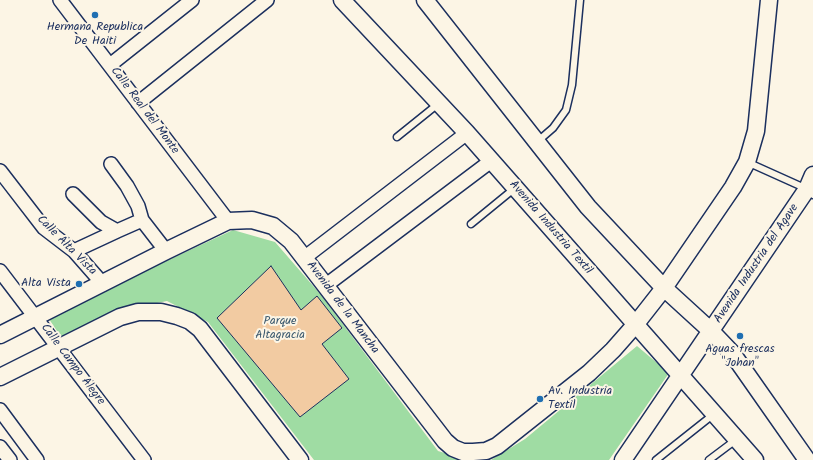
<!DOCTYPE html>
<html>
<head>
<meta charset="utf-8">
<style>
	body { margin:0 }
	canvas { display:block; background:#fcf5e5 }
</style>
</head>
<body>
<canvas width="813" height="460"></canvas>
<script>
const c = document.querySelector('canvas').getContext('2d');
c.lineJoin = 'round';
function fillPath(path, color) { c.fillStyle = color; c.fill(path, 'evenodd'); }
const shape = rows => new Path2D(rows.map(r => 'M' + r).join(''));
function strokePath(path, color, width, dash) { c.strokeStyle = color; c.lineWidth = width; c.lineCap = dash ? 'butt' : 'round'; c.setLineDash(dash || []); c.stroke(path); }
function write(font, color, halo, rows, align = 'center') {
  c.font = font + ' Kalam,sans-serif'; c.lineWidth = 4; c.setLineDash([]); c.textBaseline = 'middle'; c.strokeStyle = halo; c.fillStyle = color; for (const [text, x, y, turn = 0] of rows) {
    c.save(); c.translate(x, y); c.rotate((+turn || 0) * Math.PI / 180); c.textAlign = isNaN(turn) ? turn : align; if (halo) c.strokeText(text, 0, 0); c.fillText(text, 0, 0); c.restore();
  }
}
fillPath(shape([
	[233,230,275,242,321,295,438,451,468,460,314,460,208,322,167,301,108,313,61,337,49,319,104,290],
	[637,346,669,373,609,460,491,460,525,439]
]), '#9fdca3');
const building = shape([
	[271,266,301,310,317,296,342,328,322,344,349,379,300,417,217,318,271,266]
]);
fillPath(building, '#f2cba2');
strokePath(building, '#1b2f5e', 1);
const service = shape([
	[397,137,438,104],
	[538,141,553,128,566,110,572,85,580,0],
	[747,162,807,189,813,195],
	[471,224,515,188],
	[656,460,714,414],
	[709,460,737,439]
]);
const minor = shape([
	[60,0,228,221],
	[110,65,192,0],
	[138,103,267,0],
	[111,164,127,186,138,206,142,220,166,251],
	[0,171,44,228,74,251,103,284],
	[73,194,101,222,117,231,142,220],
	[74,251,117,231],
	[304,258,467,133],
	[0,271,144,460],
	[325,286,491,161],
	[0,410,37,460],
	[0,447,10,460]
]);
const tertiary = shape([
	[342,0,467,133,755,460],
	[425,0,588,207,664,288,711,331,732,353,807,460],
	[0,335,166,251,228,221,252,220,273,226,291,241,445,441,453,448,463,452,473,452,486,451,497,446,589,373,613,350,635,325,664,288,733,187,747,162,756,131,769,0],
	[0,377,120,317,138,312,161,312,177,316,190,321,200,329,300,460],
	[623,460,807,189,813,175]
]);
strokePath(service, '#1b2f5e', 9);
strokePath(minor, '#1b2f5e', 16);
strokePath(tertiary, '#1b2f5e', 19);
strokePath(service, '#fcf5e5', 6);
strokePath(minor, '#fcf5e5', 13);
strokePath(tertiary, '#fcf5e5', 16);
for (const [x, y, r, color] of [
	[95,15,4,"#1f6fb2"],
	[79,284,4,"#1f6fb2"],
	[740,336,4,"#1f6fb2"],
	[540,399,4,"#1f6fb2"]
]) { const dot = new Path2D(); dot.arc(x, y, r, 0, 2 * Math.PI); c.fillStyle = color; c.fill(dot); strokePath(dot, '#fcf5e5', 1.5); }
write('12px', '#1b2f5e', '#fcf5e5', [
	["Hermana Republica",95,28],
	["De Haiti",95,42],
	["Alta Vista",71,284,"right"],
	["Aguas frescas",740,350],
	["\"Johan\"",740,364],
	["Av. Industria",548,392,"left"],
	["Textil",548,406,"left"]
]);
write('12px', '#1b2f5e', '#fcf5e5', [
	["Calle Real del Monte",144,111,53],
	["Avenida Industria Textil",550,228,49],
	["Calle Alta Vista",66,246,45],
	["Avenida Industria del Agave",757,264,-56],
	["Avenida de la Mancha",342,308,53],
	["Calle Campo Alegre",72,365,53]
]);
write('12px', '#3c5a6f', '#fcf5e5', [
	["Parque",280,322],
	["Altagracia",280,336]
]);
</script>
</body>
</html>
